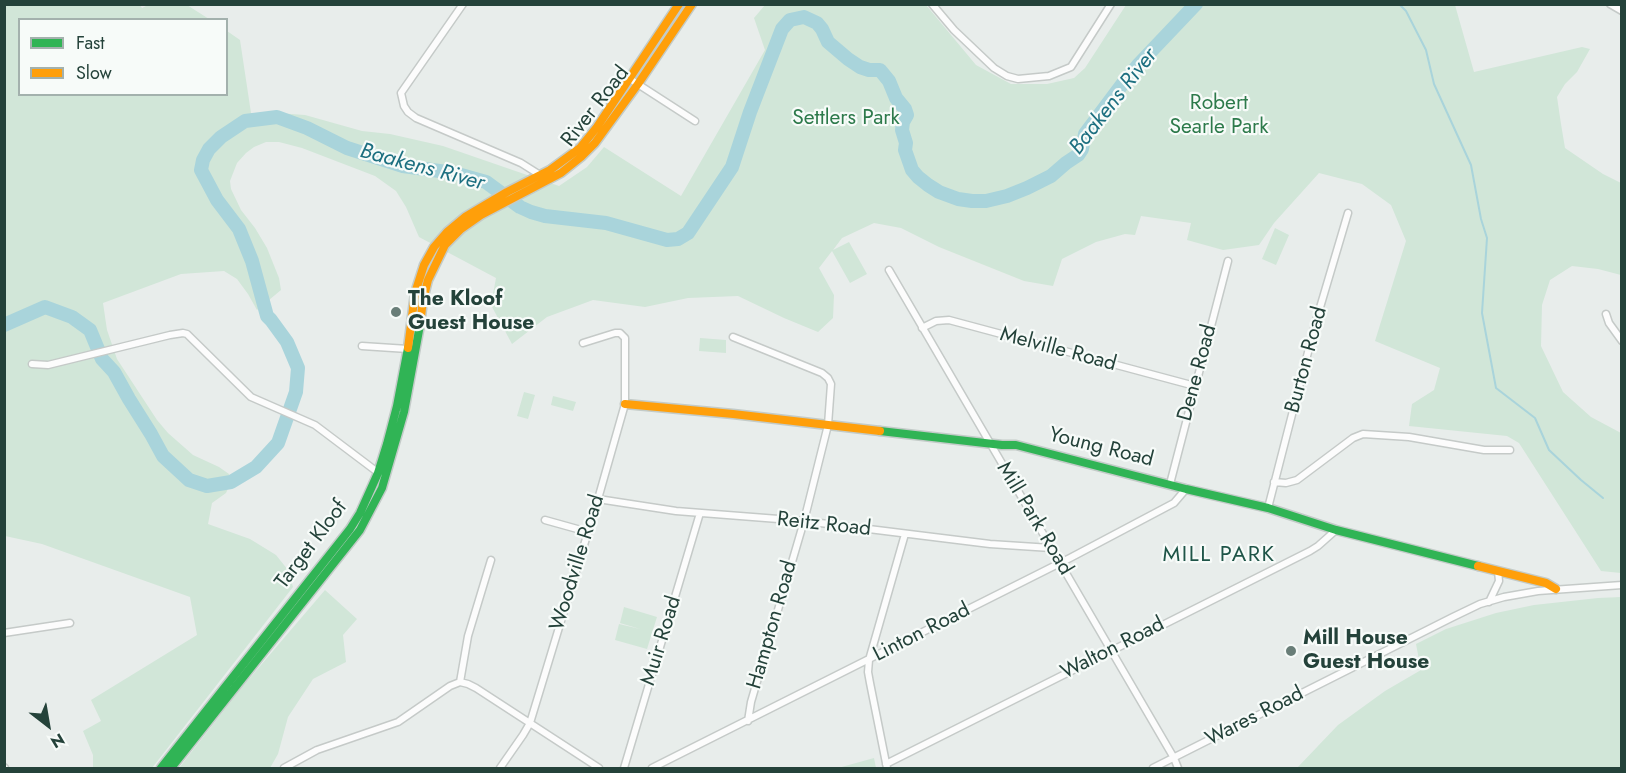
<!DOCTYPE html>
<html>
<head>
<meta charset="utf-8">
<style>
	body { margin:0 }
	#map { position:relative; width:1626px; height:773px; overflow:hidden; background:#e8edeb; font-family:Jost,sans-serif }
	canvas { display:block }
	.frame { position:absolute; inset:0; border:6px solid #24423a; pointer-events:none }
	.legend { position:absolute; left:18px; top:18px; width:210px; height:78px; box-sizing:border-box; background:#f7fbf9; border:2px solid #a3b1ad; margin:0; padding:8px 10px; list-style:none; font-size:18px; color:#24423a }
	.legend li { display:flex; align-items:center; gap:12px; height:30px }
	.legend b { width:30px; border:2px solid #a3b1ad }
	.north { position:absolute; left:18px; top:695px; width:60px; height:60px; -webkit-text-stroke:4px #f7fbf9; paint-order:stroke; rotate:149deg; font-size:16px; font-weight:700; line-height:24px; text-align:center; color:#24423a }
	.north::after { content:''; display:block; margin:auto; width:21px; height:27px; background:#24423a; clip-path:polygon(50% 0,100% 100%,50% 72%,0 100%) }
</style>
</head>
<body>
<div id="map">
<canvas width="1626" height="773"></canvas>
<div class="frame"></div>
<ul class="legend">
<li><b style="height:8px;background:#30b455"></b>Fast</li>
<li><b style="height:8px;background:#ff9f0a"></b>Slow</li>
</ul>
<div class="north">N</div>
</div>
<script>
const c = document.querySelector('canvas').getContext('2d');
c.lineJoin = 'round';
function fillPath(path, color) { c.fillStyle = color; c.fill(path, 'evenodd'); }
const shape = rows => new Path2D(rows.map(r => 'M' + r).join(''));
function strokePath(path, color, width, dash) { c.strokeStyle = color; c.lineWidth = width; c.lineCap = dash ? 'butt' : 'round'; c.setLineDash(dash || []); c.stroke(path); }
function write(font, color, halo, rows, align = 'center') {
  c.font = font + ' Jost,sans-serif'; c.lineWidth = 4.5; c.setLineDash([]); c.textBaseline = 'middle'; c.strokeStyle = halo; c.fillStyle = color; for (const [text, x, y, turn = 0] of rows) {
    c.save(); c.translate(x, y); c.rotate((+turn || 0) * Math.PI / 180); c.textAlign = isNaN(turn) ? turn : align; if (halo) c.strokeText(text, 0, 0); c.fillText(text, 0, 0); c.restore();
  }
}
fillPath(shape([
	[139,4,142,8,148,5,187,5,209,19,20,20,20,94,226,94,227,31,240,40,251,113,277,113,305,115,362,131,390,134,443,146,559,186,587,167,604,147,681,196,765,50,754,18,765,5,926,5,976,65,1011,84,1047,84,1074,78,1085,68,1126,5,1455,5,1474,72,1582,47,1590,49,1577,72,1565,84,1557,97,1561,124,1565,148,1603,174,1621,183,1621,275,1598,269,1572,266,1550,280,1542,305,1541,346,1563,392,1591,417,1621,433,1621,573,1601,571,1519,443,1507,436,1409,426,1412,404,1434,390,1440,368,1375,341,1406,241,1391,205,1362,184,1319,173,1274,223,1259,245,1223,250,1187,240,1191,223,1141,216,1135,235,1125,234,1096,242,1062,259,1053,286,1024,281,939,247,901,228,874,223,842,238,833,250,849,242,867,274,850,283,832,251,819,268,834,295,833,318,818,332,784,318,738,296,688,298,645,307,593,300,547,317,512,344,491,305,496,278,419,237,406,207,396,191,375,176,302,148,279,142,266,142,254,147,246,153,237,163,230,181,231,189,241,210,255,228,267,248,279,278,281,290,257,310,248,294,237,279,224,271,181,274,103,303,107,330,117,359,157,420,168,433,193,455,219,467,229,474,231,482,226,493,212,503,208,524,250,539,276,555,288,570,293,587,152,768,93,768,93,755,83,731,101,721,91,700,197,635,190,597,42,544,5,536,5,5],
	[1275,228,1289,235,1276,265,1262,259],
	[700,338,726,340,726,353,699,351],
	[524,392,535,395,528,419,517,416],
	[553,396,576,402,573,411,551,405],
	[325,590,357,619,343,635,346,662,313,679,288,717,278,754,270,768,179,768,243,686],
	[1621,597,1621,768,1297,768,1338,725,1385,691,1421,670,1416,644,1446,629,1496,613,1534,605,1598,598],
	[624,607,657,617,647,649,615,640,619,624,640,629,620,623],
	[874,758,876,768,838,768]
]), '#d1e6d8');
strokePath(shape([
	[1399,4,1406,11,1426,50,1434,84,1471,165,1481,219,1487,238,1482,313,1496,388,1535,418,1549,450,1581,480,1603,498]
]), '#a9d4db', 2);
strokePath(shape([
	[4,325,45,307,72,317,90,330,102,359,114,372,129,399,151,434,163,456,189,480,207,486,231,482,256,467,278,443,296,392,298,368,287,342,271,320,267,316,252,261,239,229,217,200,201,170,203,160,209,149,221,137,245,121,277,117,307,128,347,148,403,166,454,173,486,182,520,207,531,212,545,216,606,223,667,240,678,239,688,233,732,167,750,112,782,29,790,20,804,17,817,23,822,29,828,42,848,59,860,67,869,70,880,70,889,81,896,98,905,109,907,115,903,122,902,130,906,143,905,150,912,170,918,177,928,185,939,192,958,199,972,201,986,201,1007,196,1027,188,1051,176,1066,163,1078,155,1082,149,1085,134,1124,82,1139,64,1196,4]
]), '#a9d4db', 14);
const street = shape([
	[463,4,401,93,404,106,408,112,416,118,521,163,540,175],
	[932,4,954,30,994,68,1007,76,1018,79,1049,76,1071,67,1111,4],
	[1610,4,1622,11],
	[630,79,695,121],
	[889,270,1174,758,1178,768],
	[1606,314,1609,323,1622,341],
	[922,328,936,321,949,320,1195,386],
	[733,337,822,373,828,378,831,384,828,425,804,521,751,702,748,721],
	[362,346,408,349],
	[32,364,48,365,170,335,183,333,187,334,251,397,315,425,380,474],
	[1274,482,1286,483,1297,480,1353,438,1363,434,1409,437,1484,450,1510,450],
	[1170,484,1228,261],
	[598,499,676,511,804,521,990,544,1051,548],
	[1268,508,1316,321,1348,213],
	[545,520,588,532],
	[1489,602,1499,581,1498,571],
	[4,633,70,623],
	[460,682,468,636,491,560],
	[886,764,1310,551,1318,546,1336,530],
	[4,767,5,768],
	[284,768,317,750,398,722,450,686,460,682,468,684,476,688,599,768],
	[500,768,523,735,530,723,598,499,625,404,625,338,620,333,615,333,583,343],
	[624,768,700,513],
	[652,768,1070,558,1174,503,1186,489],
	[887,768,870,683,868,672,869,660,905,534],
	[1153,768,1453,617,1480,604,1504,597,1538,591,1622,585]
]);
const fast = shape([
	[880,431,1002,445,1016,445,1186,489,1268,508,1336,530,1478,566],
	[161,768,350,529,360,513,378,473,387,444,397,406,408,348],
	[171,768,360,530,382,488,404,412,420,325]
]);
const slow = shape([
	[420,325,423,300,428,280,445,245,461,229,481,215,561,173,581,157,595,143,638,84,692,4],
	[408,348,415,293,424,265,434,247,447,232,465,217,507,192,550,170,580,148,597,127,679,4],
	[625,404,733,414,880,431],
	[1478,566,1546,583,1556,589]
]);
strokePath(street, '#c5cac8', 9);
strokePath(fast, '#c3cbc8', 11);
strokePath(slow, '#c3cbc8', 11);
strokePath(street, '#fcfcfc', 6);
strokePath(fast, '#30b455', 8);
strokePath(slow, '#ff9f0a', 8);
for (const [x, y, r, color] of [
	[396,312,6,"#697e78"],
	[1291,651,6,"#697e78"]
]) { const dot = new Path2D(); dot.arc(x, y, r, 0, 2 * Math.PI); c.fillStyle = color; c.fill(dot); strokePath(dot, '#f7fbf9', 2); }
write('21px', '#2d7a4b', '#f7fbf9', [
	["Robert",1219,104],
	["Searle Park",1219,128],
	["Settlers Park",846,119]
]);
write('21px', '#24423a', '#f7fbf9', [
	["River Road",596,107,-52],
	["Melville Road",1058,350,15],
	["Burton Road",1307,360,-75],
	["Dene Road",1198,373,-75],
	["Young Road",1101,448,14],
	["Mill Park Road",1034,519,59],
	["Reitz Road",824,525,6],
	["Target Kloof",312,545,-53],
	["Woodville Road",578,563,-73],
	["Hampton Road",773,625,-74],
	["Linton Road",922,633,-27],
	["Muir Road",662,641,-73],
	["Walton Road",1113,649,-27],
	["Wares Road",1255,717,-27]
]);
write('bold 21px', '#24423a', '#f7fbf9', [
	["The Kloof",408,300],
	["Guest House",408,324],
	["Mill House",1303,639],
	["Guest House",1303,663]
], 'left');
write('italic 22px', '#1c6f80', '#f7fbf9', [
	["Baakens River",1114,102,-52],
	["Baakens River",422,168,15]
]);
c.letterSpacing = '1.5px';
write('22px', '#1f5548', '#f7fbf9', [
	["MILL PARK",1219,556]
]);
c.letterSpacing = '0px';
</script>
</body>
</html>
